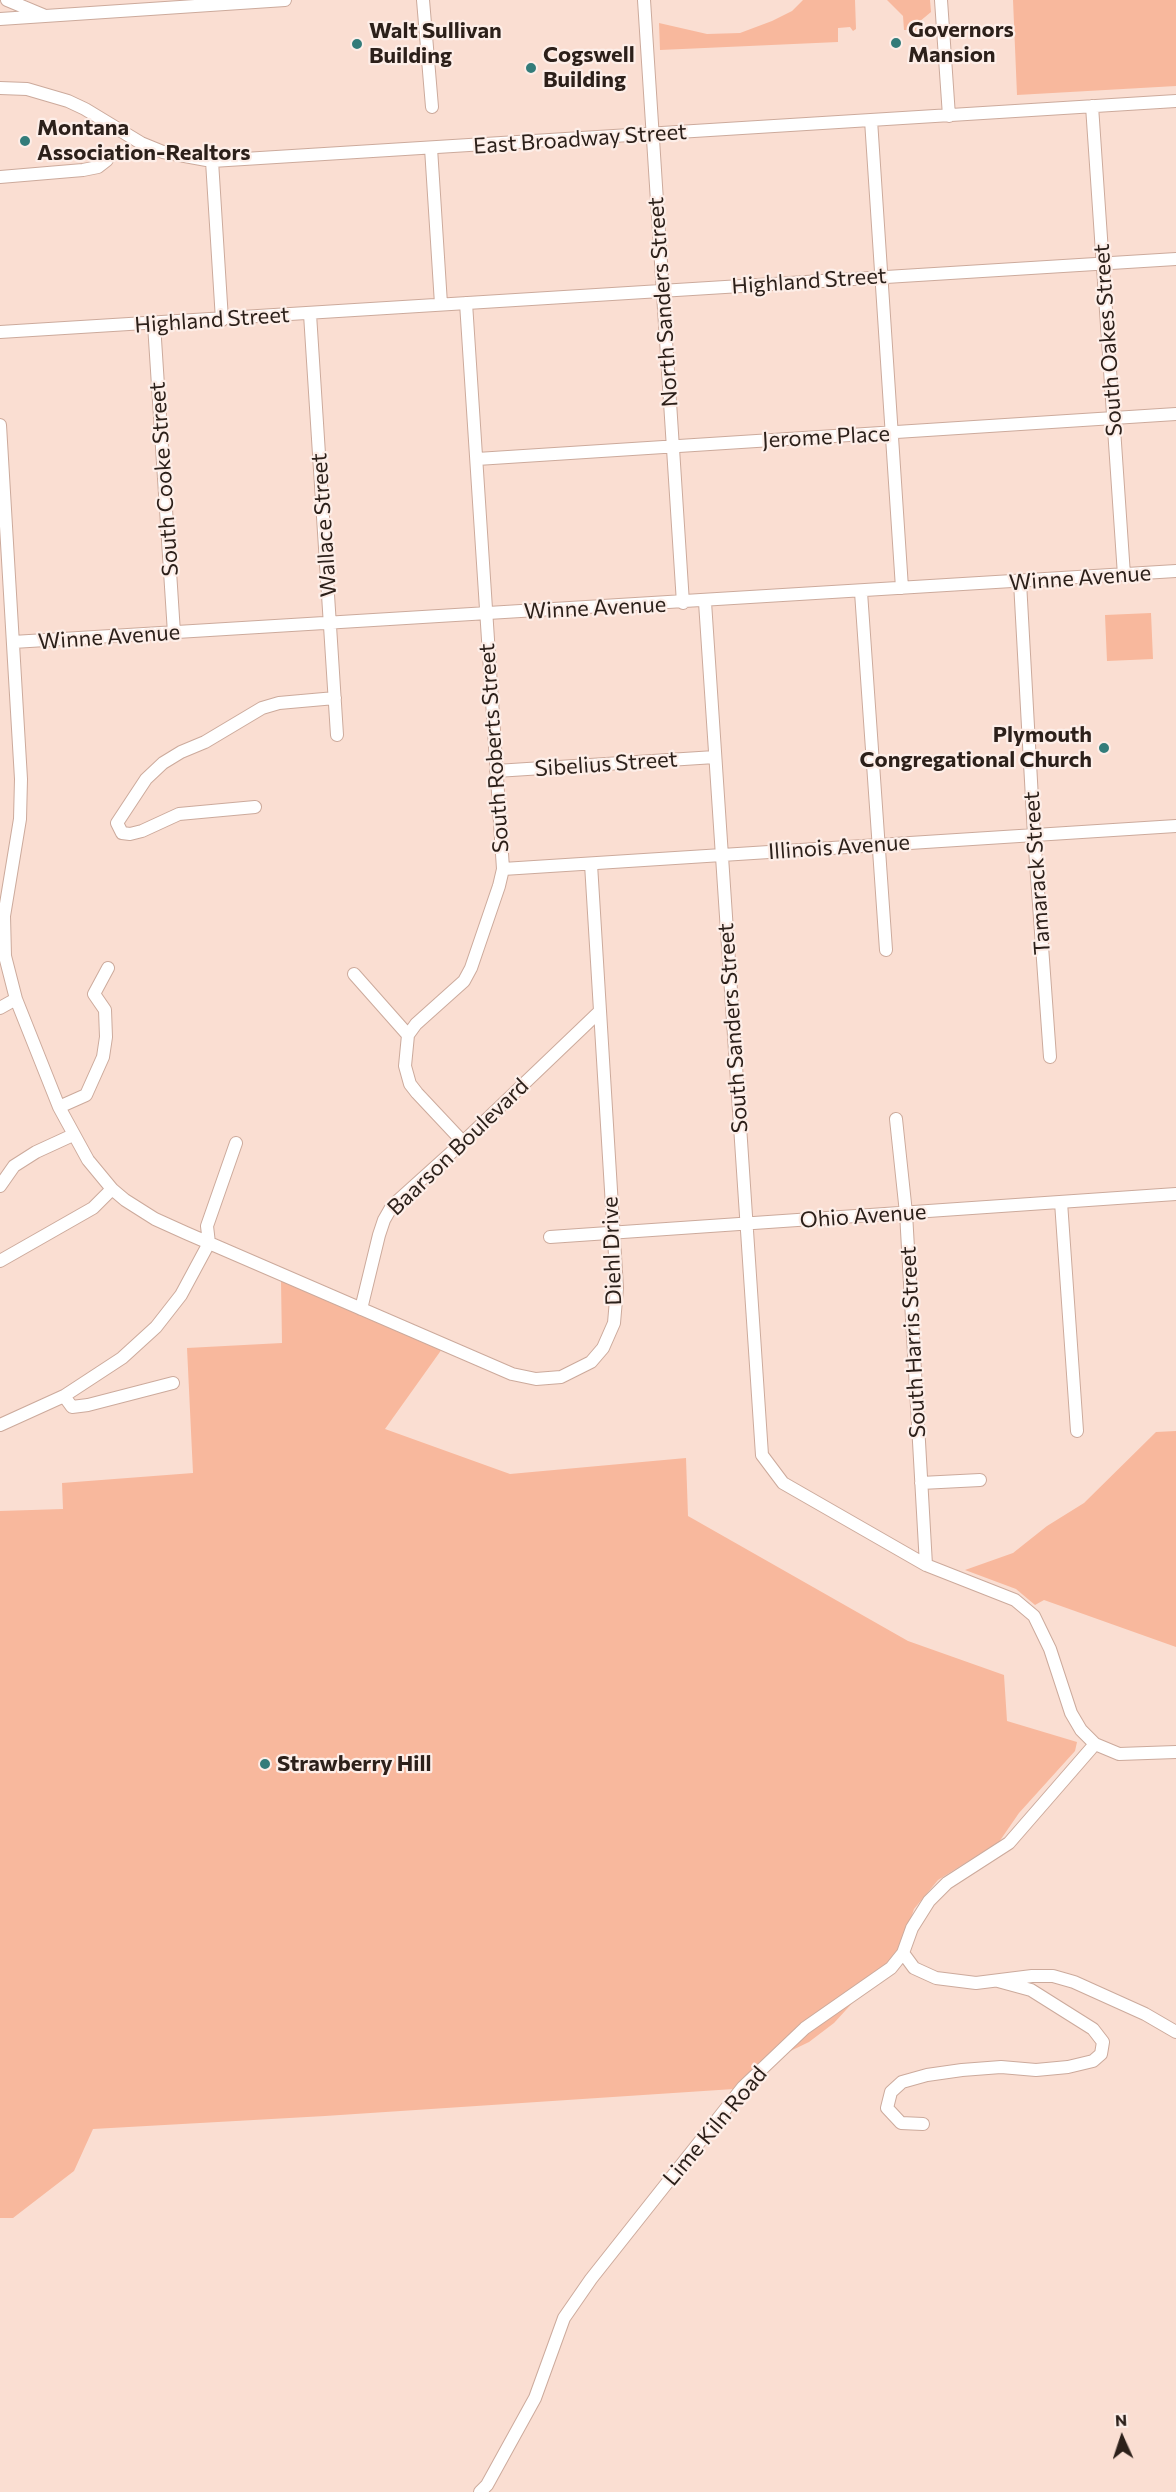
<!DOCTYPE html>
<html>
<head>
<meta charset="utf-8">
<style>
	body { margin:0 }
	#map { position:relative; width:1176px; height:2492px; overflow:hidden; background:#faded2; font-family:Commissioner,sans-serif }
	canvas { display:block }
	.north { position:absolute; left:1092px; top:2408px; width:60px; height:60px; -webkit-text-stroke:4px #fdeee8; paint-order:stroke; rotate:357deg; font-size:16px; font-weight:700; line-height:24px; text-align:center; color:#2c201a }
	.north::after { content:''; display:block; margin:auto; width:21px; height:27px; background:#2c201a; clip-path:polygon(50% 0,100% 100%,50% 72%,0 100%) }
</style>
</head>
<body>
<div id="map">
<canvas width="1176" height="2492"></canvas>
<div class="north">N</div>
</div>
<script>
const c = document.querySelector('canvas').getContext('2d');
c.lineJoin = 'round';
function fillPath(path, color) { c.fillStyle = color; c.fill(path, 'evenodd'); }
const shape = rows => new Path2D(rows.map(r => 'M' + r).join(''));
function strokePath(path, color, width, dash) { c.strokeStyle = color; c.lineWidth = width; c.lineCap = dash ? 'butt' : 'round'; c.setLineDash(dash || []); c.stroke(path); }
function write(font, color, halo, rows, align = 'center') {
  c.font = font + ' Commissioner,sans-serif'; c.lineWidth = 4.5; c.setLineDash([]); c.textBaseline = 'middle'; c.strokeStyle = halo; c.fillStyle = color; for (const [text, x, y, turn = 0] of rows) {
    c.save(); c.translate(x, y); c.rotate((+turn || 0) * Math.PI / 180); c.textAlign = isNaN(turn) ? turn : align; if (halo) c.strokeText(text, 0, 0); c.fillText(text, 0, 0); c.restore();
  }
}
fillPath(shape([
	[803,0,855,0,856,29,853,31,850,27,838,28,838,42,660,50,659,23,707,34,740,33,772,21,792,11],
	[887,0,930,0,931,12,919,22,914,34,910,38,909,30,904,30,903,16],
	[1013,0,1176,0,1176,86,1017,95],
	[1151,613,1153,659,1107,661,1105,615],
	[281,1281,442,1349,385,1429,510,1474,686,1458,688,1516,908,1641,1004,1675,1007,1721,1077,1742,1075,1751,1019,1813,999,1842,938,1880,914,1909,900,1951,834,2023,809,2042,778,2057,749,2088,325,2116,93,2129,74,2171,13,2218,0,2218,0,1511,63,1509,62,1483,193,1473,187,1348,282,1343],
	[1176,1431,1176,1647,1044,1600,1035,1605,1016,1589,965,1570,1013,1553,1047,1526,1084,1503,1156,1432]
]), '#f8b89d');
const minor = shape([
	[7,0,43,15],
	[423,0,432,107],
	[644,0,683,603],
	[941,0,949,116],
	[0,19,285,0],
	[0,88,27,89,68,101,85,109,141,143,163,152,212,161,1176,101],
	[1092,106,1124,575],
	[871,120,902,588],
	[431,148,441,304],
	[212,161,222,320],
	[0,177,83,170,98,167,107,160],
	[310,314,337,735],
	[154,324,174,633],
	[0,332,1176,259],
	[0,425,21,779,20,819,4,916,5,956,16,999,59,1107,88,1160,112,1189,125,1200,155,1219,186,1233,512,1374,536,1379,561,1377,591,1362,603,1348,614,1323,617,1288,591,864],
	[477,459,1176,414],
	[1020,582,1034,835,1050,1057],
	[861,592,886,950],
	[705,602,762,1455,783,1483,926,1565,1015,1600,1034,1616,1050,1649,1071,1713,1081,1730,1095,1744,1119,1754,1176,1752],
	[13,642,1176,571],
	[496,771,715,757],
	[255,807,179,814,142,831,130,834,122,833,117,823,146,779,163,763,181,752,205,742,262,708,279,703,335,698],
	[503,869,1176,826],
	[354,974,408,1035],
	[0,1008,16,999],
	[59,1107,86,1095,103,1057,106,1037,105,1010,94,994,108,968],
	[896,1119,906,1213,926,1565],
	[463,1142,417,1093,410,1084,405,1066,408,1035,416,1024,464,981,471,968,499,886,503,869,466,303],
	[0,1186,14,1166,36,1152,73,1135],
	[1061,1202,1077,1431],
	[550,1237,1176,1194],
	[0,1261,93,1208,112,1189],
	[361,1309,379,1235,384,1220,392,1206,463,1142,599,1012],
	[64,1396,72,1407,88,1405,173,1383],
	[0,1425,64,1396,122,1358,156,1327,181,1295,209,1243,207,1226,236,1143],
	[921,1483,980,1480],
	[903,1953,914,1968,936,1978,976,1983,1032,1976,1053,1976,1074,1982,1145,2014,1176,2032],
	[923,2124,901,2123,887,2108,891,2092,902,2082,927,2075,962,2070,1001,2067,1036,2070,1068,2067,1093,2061,1101,2054,1103,2042,1093,2029,1031,1990,998,1981],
	[480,2492,487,2485,535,2398,564,2318,591,2279,743,2087,805,2028,891,1968,903,1953,912,1928,929,1901,947,1883,1009,1843,1095,1744]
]);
strokePath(minor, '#ccaa9c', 14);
strokePath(minor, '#fff', 12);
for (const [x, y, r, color] of [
	[896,43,6,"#337c7a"],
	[357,44,6,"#337c7a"],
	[531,68,6,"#337c7a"],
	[25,141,6,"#337c7a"],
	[1104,748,6,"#337c7a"],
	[265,1764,6,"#337c7a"]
]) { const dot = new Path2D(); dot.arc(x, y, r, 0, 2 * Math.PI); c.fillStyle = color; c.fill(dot); strokePath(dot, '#fdeee8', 2); }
write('bold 22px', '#2c201a', '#fdeee8', [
	["Governors",908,30],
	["Mansion",908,55],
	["Walt Sullivan",369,31],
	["Building",369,56],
	["Cogswell",543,55],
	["Building",543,80],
	["Montana",37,128],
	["Association-Realtors",37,153],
	["Plymouth",1092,735,"right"],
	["Congregational Church",1092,760,"right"],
	["Strawberry Hill",277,1764]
], 'left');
write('22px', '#2c201a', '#fdeee8', [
	["East Broadway Street",580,139,-4],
	["Highland Street",809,281,-4],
	["North Sanders Street",663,302,-94],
	["Highland Street",212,320,-4],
	["South Oakes Street",1108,340,-94],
	["Jerome Place",826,437,-3],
	["South Cooke Street",164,479,-94],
	["Wallace Street",324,525,-94],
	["Winne Avenue",1080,578,-4],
	["Winne Avenue",595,608,-3],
	["Winne Avenue",109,637,-4],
	["South Roberts Street",494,748,-94],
	["Sibelius Street",606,764,-4],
	["Illinois Avenue",839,847,-4],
	["Tamarack Street",1037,873,-94],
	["South Sanders Street",733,1028,-94],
	["Baarson Boulevard",458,1147,-44],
	["Ohio Avenue",863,1216,-4],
	["Diehl Drive",612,1251,-92],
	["South Harris Street",913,1342,-93],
	["Lime Kiln Road",715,2126,-50]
]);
</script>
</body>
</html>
